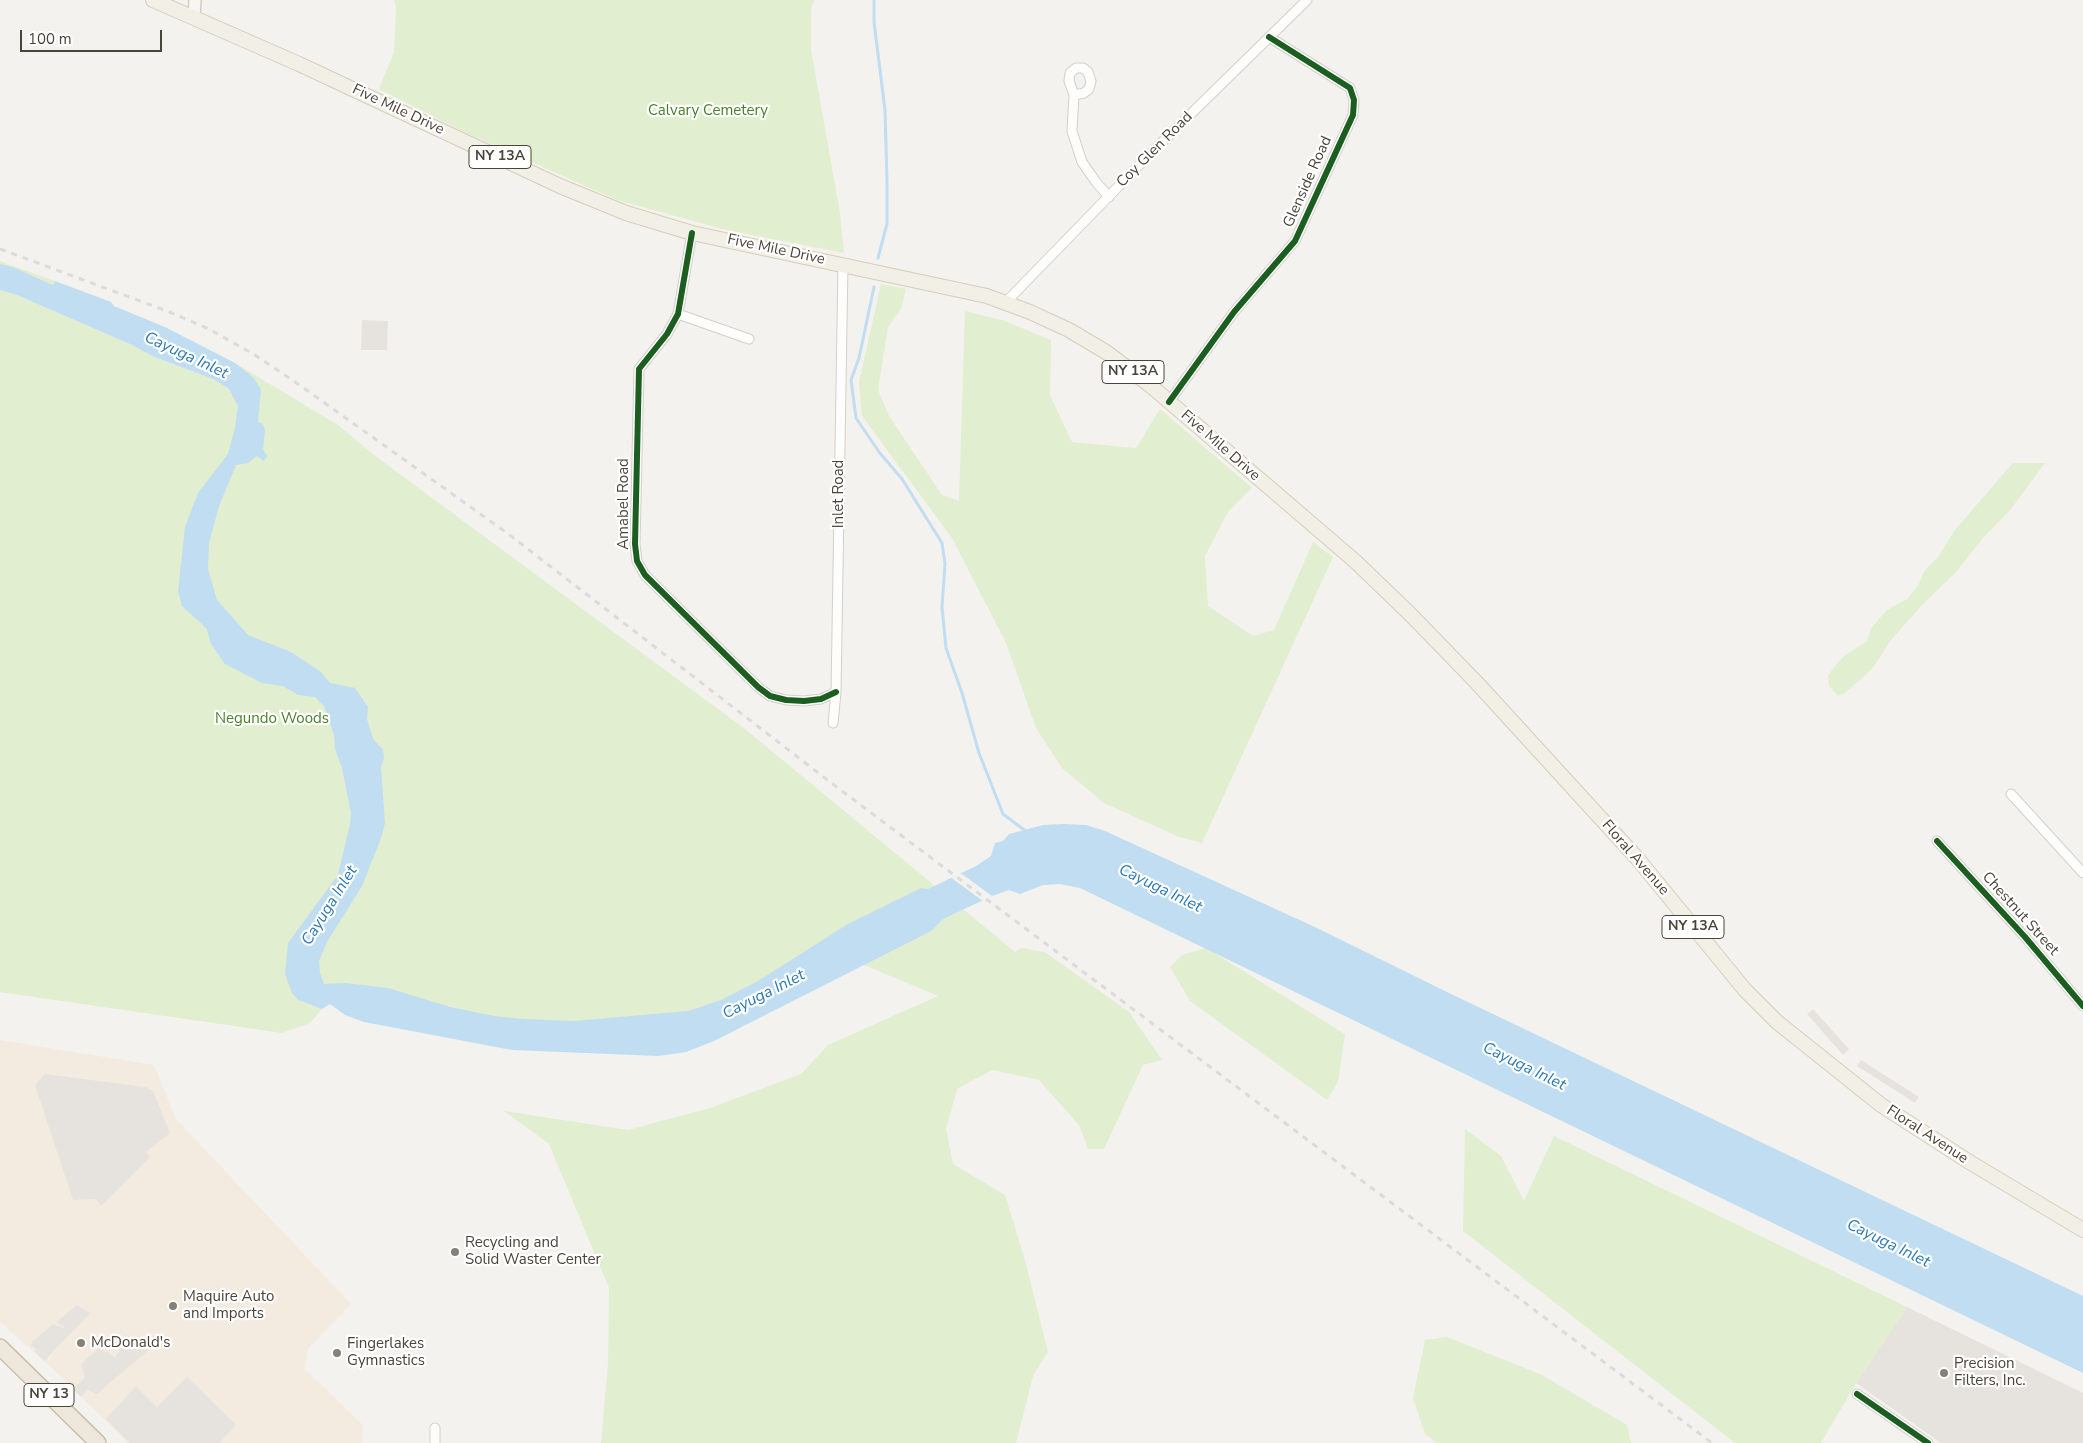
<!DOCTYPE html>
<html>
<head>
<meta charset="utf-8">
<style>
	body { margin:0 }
	#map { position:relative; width:2083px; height:1443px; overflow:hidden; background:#f4f2ee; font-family:"Nunito Sans",sans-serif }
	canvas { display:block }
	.scale { position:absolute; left:20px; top:30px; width:142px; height:22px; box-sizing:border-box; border:2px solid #4b4439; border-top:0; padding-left:6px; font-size:15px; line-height:18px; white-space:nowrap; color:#4b4439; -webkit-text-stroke:4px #fff; paint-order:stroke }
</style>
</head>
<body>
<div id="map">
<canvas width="2083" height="1443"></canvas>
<div class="scale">100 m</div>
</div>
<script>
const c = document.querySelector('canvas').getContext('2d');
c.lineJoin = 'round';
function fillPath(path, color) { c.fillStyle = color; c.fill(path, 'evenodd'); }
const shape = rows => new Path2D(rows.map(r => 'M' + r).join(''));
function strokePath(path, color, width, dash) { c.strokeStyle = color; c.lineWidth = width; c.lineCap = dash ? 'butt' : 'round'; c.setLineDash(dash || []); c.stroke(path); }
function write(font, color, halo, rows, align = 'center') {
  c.font = font + ' "Nunito Sans",sans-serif'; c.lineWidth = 4.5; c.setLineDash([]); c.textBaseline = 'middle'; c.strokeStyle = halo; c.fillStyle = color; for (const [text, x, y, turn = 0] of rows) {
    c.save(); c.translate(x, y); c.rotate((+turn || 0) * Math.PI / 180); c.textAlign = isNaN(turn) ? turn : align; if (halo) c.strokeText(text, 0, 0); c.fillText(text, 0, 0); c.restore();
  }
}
fillPath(shape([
	[0,1040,154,1065,176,1119,351,1304,308,1349,305,1369,363,1425,362,1443,128,1443,55,1371,0,1322]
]), '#f3ebdf');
fillPath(shape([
	[362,320,388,321,387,350,361,350],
	[1907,1307,2083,1393,2083,1443,1941,1443,1856,1383]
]), '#e6e2de');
fillPath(shape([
	[394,0,814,0,811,10,811,49,840,213,844,253,722,229,617,200,464,132,379,89,394,52,396,7],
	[0,261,55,281,53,285,13,267,0,264],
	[881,284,906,289,901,309,888,327,878,390,889,416,942,495,959,501,965,311,1002,320,1051,340,1050,395,1072,442,1136,448,1160,409,1252,488,1228,512,1205,556,1208,606,1253,636,1274,630,1313,542,1333,557,1202,843,1179,837,1104,803,1062,768,1036,728,1006,643,952,538,862,416,859,382],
	[0,290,17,295,132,345,152,356,213,379,229,389,261,389,253,377,235,363,338,425,378,458,745,729,1015,952,1021,948,1045,952,1129,1012,1162,1060,1143,1065,1104,1149,1088,1149,1079,1125,1039,1080,992,1070,957,1089,946,1129,953,1164,1005,1195,1025,1260,1048,1352,1033,1376,1016,1443,601,1443,608,1363,609,1288,549,1144,504,1111,628,1130,710,1108,801,1074,828,1045,938,996,838,954,689,1033,426,1017,298,1000,322,1009,310,1023,282,1033,0,992],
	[2013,463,2045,463,2011,509,1982,539,1957,571,1922,605,1891,640,1872,669,1845,693,1838,696,1829,686,1828,675,1843,657,1867,641,1871,628,1887,610,1907,599,1918,586,1925,570,1938,557,1954,531],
	[1206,948,1345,1034,1338,1082,1327,1100,1190,1001,1170,967,1182,955],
	[1465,1129,1501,1156,1524,1201,1554,1136,1907,1307,1856,1383,1821,1443,1735,1443,1463,1231],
	[1447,1337,1540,1374,1627,1425,1631,1443,1437,1443,1425,1434,1413,1398,1425,1340]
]), '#e1eecf');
fillPath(shape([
	[1813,1009,1849,1049,1843,1055,1807,1014],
	[1861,1060,1919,1097,1915,1103,1857,1066],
	[45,1074,145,1087,153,1091,170,1133,146,1152,150,1157,101,1206,96,1199,73,1200,35,1085],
	[77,1305,90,1313,44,1361,34,1351,37,1349,31,1346,32,1342,53,1324,63,1328,65,1327,58,1323,60,1319],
	[124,1343,142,1343,152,1347,97,1394,88,1390,81,1397,73,1389,85,1377,81,1364,101,1346,104,1352,106,1351,115,1358],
	[2016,1360,2064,1391,2053,1407,2007,1373],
	[187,1377,236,1425,219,1443,130,1443,106,1419,136,1386,157,1407],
	[2001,1385,2047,1418,2030,1443,1981,1443,1967,1433]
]), '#e6e3df');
fillPath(shape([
	[0,264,13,267,53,285,55,281,111,302,114,306,167,328,235,363,253,377,261,389,258,422,263,424,265,430,263,449,267,456,264,461,257,456,248,463,236,465,219,506,209,543,208,569,217,600,248,635,291,652,320,671,330,683,355,688,368,707,367,719,373,739,383,750,384,758,381,767,385,823,381,838,362,886,327,942,319,961,320,973,324,984,345,983,388,988,450,1007,494,1016,523,1019,574,1021,688,1011,721,1000,758,981,848,924,921,888,928,889,976,866,991,856,995,843,1003,841,1009,834,1043,825,1063,824,1086,825,1105,831,1317,928,1449,993,2083,1296,2083,1373,1080,888,1060,884,1043,885,1020,894,1009,890,992,896,943,919,931,931,714,1041,686,1052,658,1056,512,1050,364,1022,345,1015,330,1004,322,1009,298,1000,292,993,285,974,288,943,338,875,350,824,351,813,342,768,335,749,334,735,324,706,315,697,298,695,283,686,262,683,225,664,211,644,207,629,182,606,178,591,185,527,198,493,228,454,235,428,238,406,229,389,213,379,152,356,132,345,17,295,0,290]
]), '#c0ddf1');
fillPath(shape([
	[958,872,966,877,992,896,983,901,949,876]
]), '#f4f2ee');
strokePath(shape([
	[874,0,874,22,885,110,887,180,887,224,878,258],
	[874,287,859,358,851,380,856,418,879,452,902,479,942,543,945,564,942,607,946,648,962,693,979,753,1003,814,1027,832]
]), '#c0ddf1', 3);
const street = shape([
	[1074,95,1084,93,1089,89,1091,81,1088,72,1083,68,1076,68,1070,73,1069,81,1074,95,1072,131,1082,162,1096,182,1109,197],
	[692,233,678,314,667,334,639,369,635,544,637,561,645,575,758,687,770,696,786,700,804,701,821,699,836,692],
	[1005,303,1149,155,1307,0],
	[678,314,749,339],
	[1169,402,1234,312,1295,241,1353,115,1354,100,1350,88,1269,37],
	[833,723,836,692,843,264],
	[2011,794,2083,873],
	[1937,841,2025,937,2083,1006],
	[1857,1394,1928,1443],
	[435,1443,435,1428]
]);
const secondary = shape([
	[194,17,195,0]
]);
const primary = shape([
	[153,0,299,64,560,186,626,213,692,233,987,296,1030,312,1069,330,1106,352,1151,386,1356,562,1412,616,1477,683,1637,858,1745,990,1777,1022,1881,1105,1971,1163,2083,1230]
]);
const highway = shape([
	[0,1347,98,1443]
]);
strokePath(street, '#d2d0cb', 11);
strokePath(secondary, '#d3cfc5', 14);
strokePath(primary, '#d6cebb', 16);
strokePath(highway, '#ccbfa9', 18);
strokePath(street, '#fdfdfc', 9);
strokePath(secondary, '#f7f6f1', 11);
strokePath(primary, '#f2efe6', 14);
strokePath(highway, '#ede8db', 15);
strokePath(shape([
	[0,249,167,311,209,329,255,355,298,384,507,533,834,785,1712,1443]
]), '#dbdbda', 3, [6, 6]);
strokePath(shape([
	[692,233,678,314,667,334,639,369,635,544,637,561,645,575,758,687,770,696,786,700,804,701,821,699,836,692],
	[1169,402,1234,312,1295,241,1353,115,1354,100,1350,88,1269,37],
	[1937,841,2025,937,2083,1006],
	[1857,1394,1928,1443]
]), '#1b5e20', 6);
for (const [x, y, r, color] of [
	[455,1252,5,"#868178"],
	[173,1306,5,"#868178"],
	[81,1343,5,"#868178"],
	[337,1353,5,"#868178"],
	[1944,1373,5,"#868178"]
]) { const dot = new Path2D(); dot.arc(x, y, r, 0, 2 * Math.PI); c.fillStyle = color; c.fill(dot); strokePath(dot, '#fff', 2); }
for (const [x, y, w] of [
	[500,157,62],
	[1133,372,62],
	[1693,927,62],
	[49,1395,50]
]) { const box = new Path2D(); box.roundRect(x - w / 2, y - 11.5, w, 23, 4); c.fillStyle = '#fff'; c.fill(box); strokePath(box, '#4b4439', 1); }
write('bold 14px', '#4b4439', null, [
	["NY 13A",500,157],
	["NY 13A",1133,372],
	["NY 13A",1693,927],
	["NY 13",49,1395]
]);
write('15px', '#4b4439', '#fff', [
	["Five Mile Drive",398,110,25],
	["Coy Glen Road",1155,150,-45],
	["Glenside Road",1308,182,-66],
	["Five Mile Drive",776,250,12],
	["Five Mile Drive",1220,446,41],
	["Inlet Road",839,494,-90],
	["Amabel Road",624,504,-90],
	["Floral Avenue",1635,858,49],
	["Chestnut Street",2020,914,48],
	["Floral Avenue",1927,1135,33]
]);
write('15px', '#4a7f2a', '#fff', [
	["Calvary Cemetery",708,111],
	["Negundo Woods",272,719]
]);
write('15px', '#4b4439', '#fff', [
	["Recycling and",465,1243],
	["Solid Waster Center",465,1260],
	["Maquire Auto",183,1297],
	["and Imports",183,1314],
	["McDonald's",91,1343],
	["Fingerlakes",347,1344],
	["Gymnastics",347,1361],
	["Precision",1954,1364],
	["Filters, Inc.",1954,1381]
], 'left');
write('italic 16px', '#2e7ab2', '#fff', [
	["Cayuga Inlet",186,356,25],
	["Cayuga Inlet",1160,889,26],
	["Cayuga Inlet",330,906,-58],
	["Cayuga Inlet",764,995,-27],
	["Cayuga Inlet",1524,1067,26],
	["Cayuga Inlet",1888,1244,26]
]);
</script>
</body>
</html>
